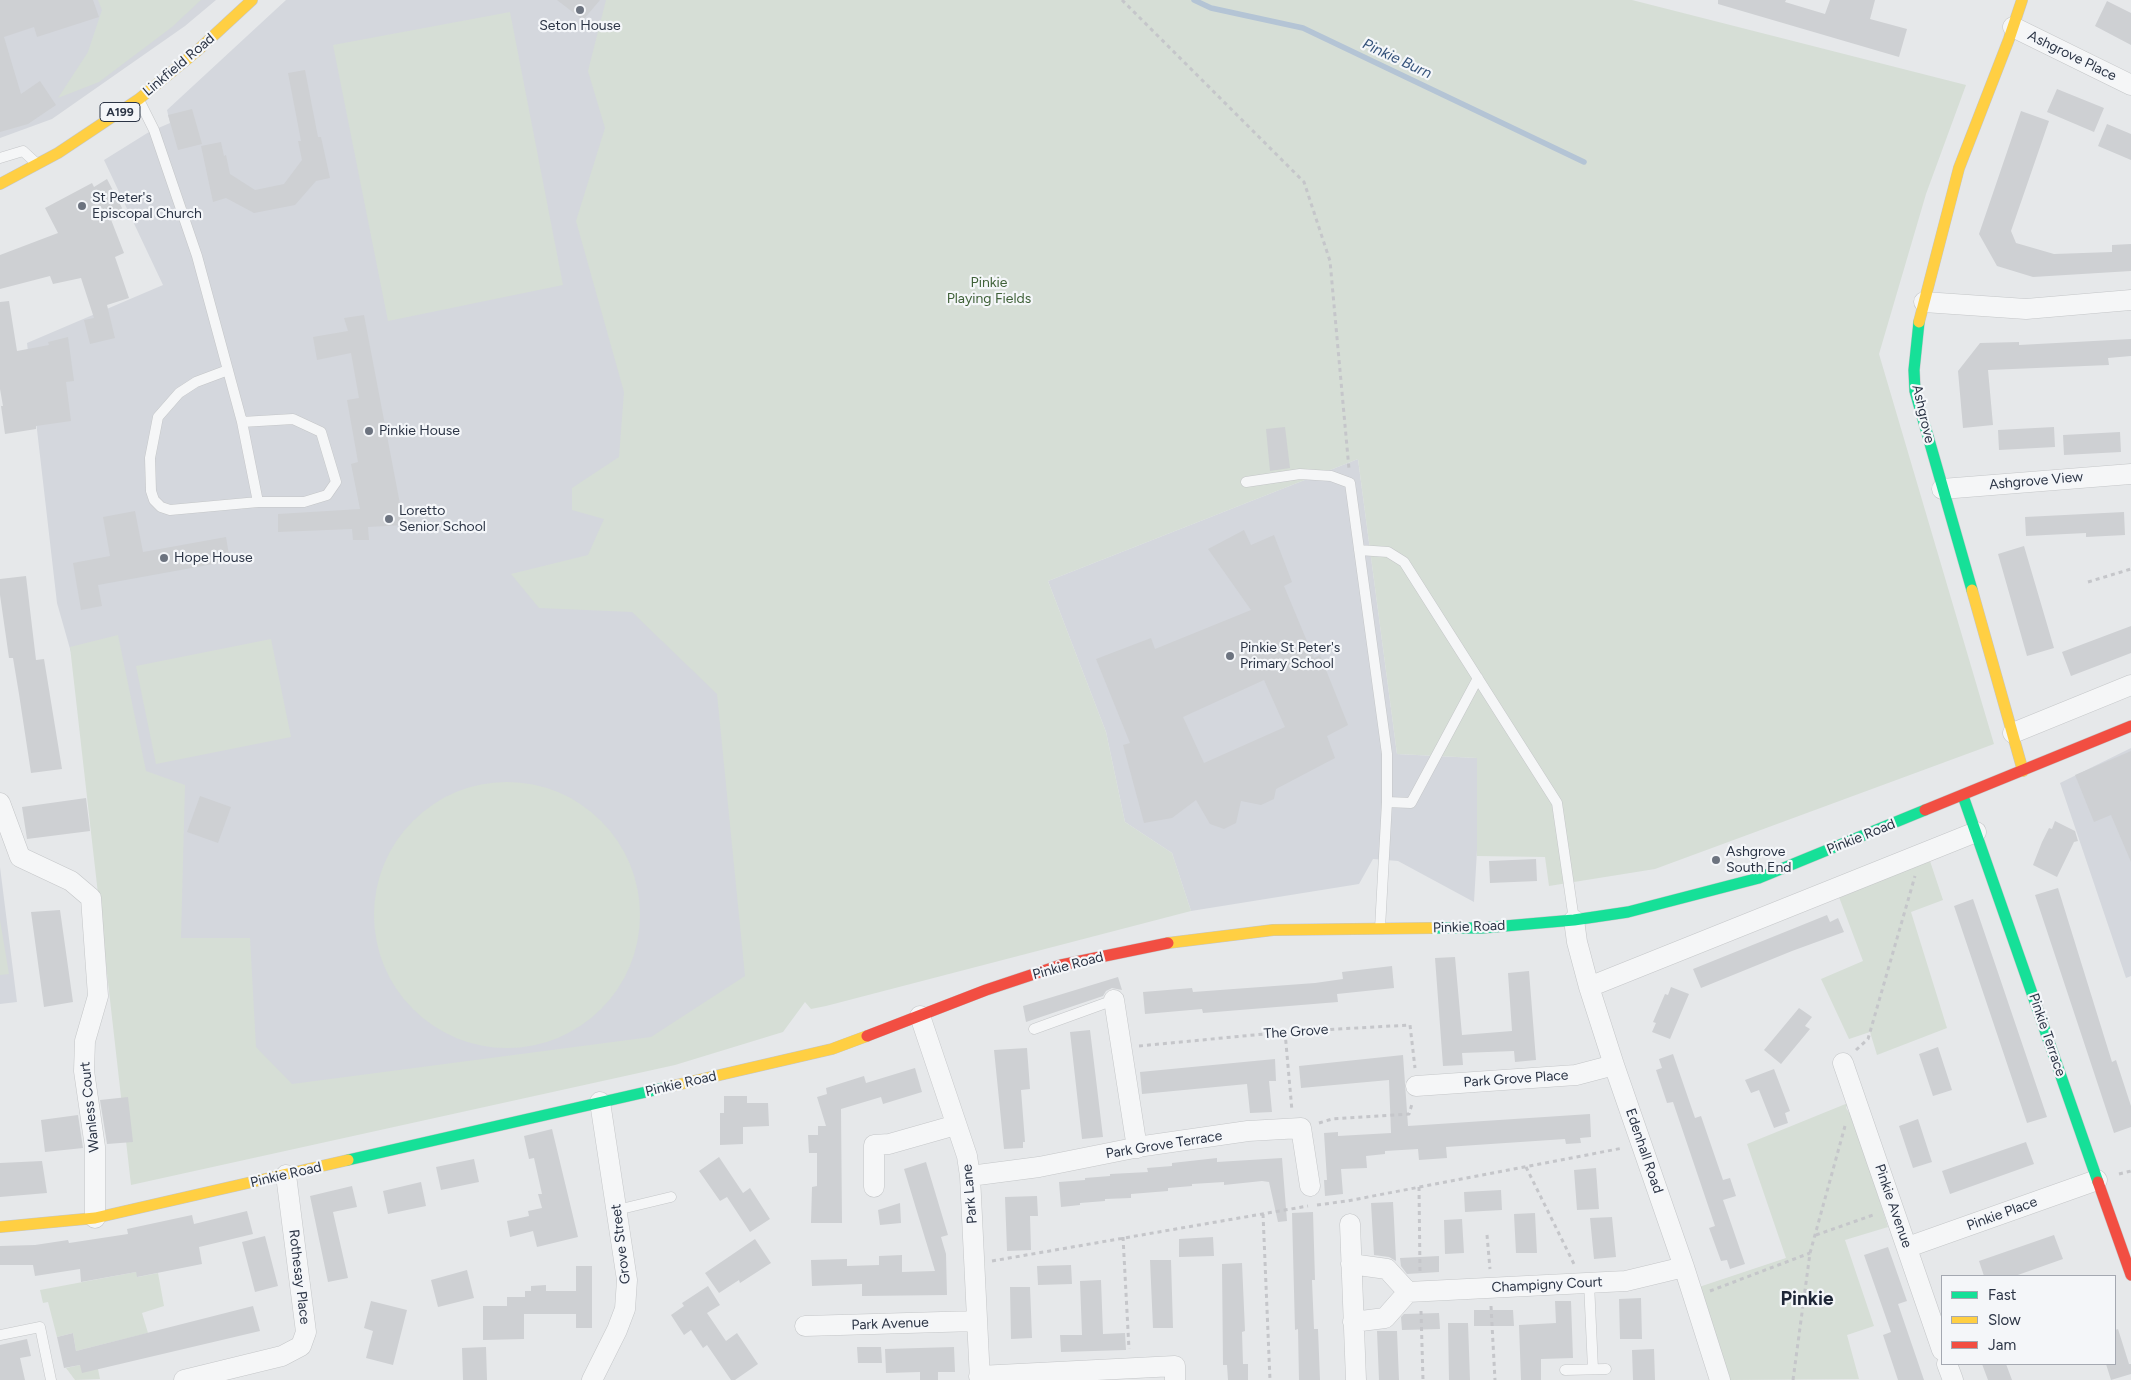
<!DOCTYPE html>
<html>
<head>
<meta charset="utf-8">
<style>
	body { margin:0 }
	#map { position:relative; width:2131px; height:1380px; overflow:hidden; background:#e6e8ea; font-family:Figtree,sans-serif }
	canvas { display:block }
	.legend { position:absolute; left:1941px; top:1275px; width:175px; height:90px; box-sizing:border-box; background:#f4f6f9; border:1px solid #a4a8b1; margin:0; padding:6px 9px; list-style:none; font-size:15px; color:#2b3445 }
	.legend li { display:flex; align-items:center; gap:10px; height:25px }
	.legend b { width:25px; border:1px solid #a4a8b1 }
</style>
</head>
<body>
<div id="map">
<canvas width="2131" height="1380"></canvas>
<ul class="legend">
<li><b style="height:6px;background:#16e098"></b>Fast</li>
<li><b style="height:6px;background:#ffcf43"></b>Slow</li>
<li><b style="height:6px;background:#f24e42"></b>Jam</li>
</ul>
</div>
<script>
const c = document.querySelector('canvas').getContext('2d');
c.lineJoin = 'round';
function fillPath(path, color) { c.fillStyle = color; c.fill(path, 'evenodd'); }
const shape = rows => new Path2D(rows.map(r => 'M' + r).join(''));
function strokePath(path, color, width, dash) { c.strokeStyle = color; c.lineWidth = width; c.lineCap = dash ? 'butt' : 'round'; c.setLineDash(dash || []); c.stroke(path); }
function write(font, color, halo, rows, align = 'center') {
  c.font = font + ' Figtree,sans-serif'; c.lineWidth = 4.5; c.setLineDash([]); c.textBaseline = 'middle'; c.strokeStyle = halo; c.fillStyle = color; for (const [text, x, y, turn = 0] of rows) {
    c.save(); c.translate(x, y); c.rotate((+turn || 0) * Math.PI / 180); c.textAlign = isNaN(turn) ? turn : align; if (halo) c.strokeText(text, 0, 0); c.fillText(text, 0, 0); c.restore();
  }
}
fillPath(shape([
	[0,0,216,0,185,26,52,119,0,138],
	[286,0,632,0,777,1025,139,1168,84,698,57,603,27,343,163,285,104,160,149,132,170,123,167,110],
	[1358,459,1397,754,1477,758,1478,833,1474,902,1398,861,1373,859,1359,884,1191,911,1172,853,1125,822,1106,732,1048,581],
	[2131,748,2131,976,2126,978,2060,783],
	[0,867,17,1002,0,1004]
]), '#d4d7dd');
fillPath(shape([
	[98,0,201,0,172,27,99,82,58,98,88,52,102,10],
	[606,0,1632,0,1966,85,1926,194,1879,354,1994,744,1655,869,1549,886,1545,857,1477,856,1477,758,1397,754,1358,459,1048,581,1106,732,1125,822,1172,853,1191,911,826,1006,811,1009,805,1002,783,1032,675,1065,131,1185,70,647,118,635,146,771,185,785,181,938,250,938,256,1047,292,1084,651,1037,745,976,717,694,632,612,539,608,511,574,588,555,604,519,572,510,572,488,619,457,624,392,576,221,605,128,588,71],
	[510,12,563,285,388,321,333,45],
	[271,639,291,737,156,764,136,666],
	'374 915a133 133 0 1 1 266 0a133 133 0 1 1-266 0Z',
	[1930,861,1943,900,1911,912,1947,1028,1877,1055,1870,1032,1849,1039,1821,979,1863,961,1839,897],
	[0,920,9,974,0,975],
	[1848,1103,1846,1108,1854,1120,1888,1227,1845,1240,1874,1326,1847,1335,1859,1379,1730,1380,1699,1287,1786,1258,1747,1144],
	[136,1272,138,1277,158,1273,164,1306,142,1313,148,1333,76,1351,73,1333,57,1337,48,1302,43,1303,40,1290],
	[80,1365,98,1369,100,1379,75,1380,66,1368]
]), '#d6ded6');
strokePath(shape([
	[1194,0,1211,8,1303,28,1584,162]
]), '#b4c4d5', 5.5);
fillPath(shape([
	[0,0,93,0,99,17,37,37,34,27,4,37,21,94,40,81,56,105,28,124,0,132],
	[557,0,600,0,583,20],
	[1718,0,1786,0,1785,2,1825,14,1830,0,1875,0,1870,19,1907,29,1899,57,1718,4],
	[2107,1,2131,13,2131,45,2095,26],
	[305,70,318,137,321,137,330,178,316,181,295,205,254,213,226,198,213,202,201,146,221,142,224,156,226,155,230,174,255,190,284,184,302,160,298,141,301,141,288,73],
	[2057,89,2104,108,2094,132,2047,112],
	[192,109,202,144,178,150,168,115],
	[2021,111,2049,121,2011,231,2016,243,2054,254,2112,252,2112,245,2131,244,2131,271,2033,277,1997,266,1979,234],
	[2107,124,2131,134,2131,160,2098,146],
	[107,179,123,210,110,217,124,253,115,257,129,298,107,305,115,338,90,344,84,320,94,318,81,278,53,284,50,276,0,289,0,255,58,233,45,208,92,183,94,187],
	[9,301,17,351,49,345,48,342,68,337,74,381,66,382,71,421,36,426,36,429,5,434,1,406,3,406,0,389,0,302],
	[364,315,404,525,368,527,369,540,353,540,352,529,278,532,278,514,360,509,351,464,358,462,347,400,359,398,351,353,317,360,313,337,348,331,344,318],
	[2131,339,2131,356,2108,358,2109,365,1988,370,1993,425,1963,428,1958,371,1980,343,2019,342,2019,345],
	[1285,427,1290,468,1270,471,1266,429],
	[2054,427,2055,447,1999,450,1998,430],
	[2120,432,2121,452,2064,455,2063,435],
	[135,511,143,552,226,537,230,561,98,585,102,606,81,610,73,563,110,556,103,517],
	[2124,512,2125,535,2086,537,2086,533,2026,536,2025,517],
	[1244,530,1251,545,1274,535,1292,582,1284,586,1314,658,1320,655,1348,725,1327,736,1335,758,1276,789,1274,799,1261,805,1241,801,1236,823,1224,829,1210,824,1196,800,1172,818,1144,823,1123,745,1130,743,1096,659,1151,638,1155,649,1251,610,1208,549],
	[1264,680,1285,727,1204,763,1183,717],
	[2024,546,2054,648,2027,656,1998,554],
	[26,576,36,660,44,659,62,769,31,773,19,694,13,658,9,658,0,595,0,579],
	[2131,626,2131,653,2071,676,2062,652],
	[2131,751,2131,862,2111,815,2094,822,2075,775],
	[200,796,231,807,218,843,187,832],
	[86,798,90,831,27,839,22,807],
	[2055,821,2075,831,2078,841,2074,842,2057,877,2033,865,2042,842,2049,828,2052,829],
	[1536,859,1537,881,1490,883,1489,861],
	[2058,888,2112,1062,2116,1060,2131,1106,2131,1127,2114,1133,2035,895],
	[1973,899,2047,1117,2027,1123,1954,906],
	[60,910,73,1002,44,1007,31,912],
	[1827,915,1830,922,1838,918,1844,932,1792,951,1701,988,1693,969],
	[1455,957,1462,1035,1512,1031,1508,973,1529,971,1536,1060,1515,1062,1514,1051,1462,1053,1463,1065,1443,1066,1435,958],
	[1392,966,1394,988,1337,994,1338,1002,1203,1013,1202,1009,1145,1014,1143,992,1192,988,1193,992,1315,983,1343,979,1342,972],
	[1118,977,1122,990,1112,988,1106,991,1103,996,1026,1022,1023,1006],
	[1671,987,1689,994,1670,1039,1652,1032,1656,1023,1653,1022,1665,994,1668,995],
	[1799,1008,1812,1017,1805,1026,1810,1029,1781,1064,1764,1050],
	[1090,1030,1103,1137,1082,1139,1070,1032],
	[1938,1047,1952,1090,1933,1096,1919,1054],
	[1027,1048,1030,1089,1021,1090,1025,1142,1023,1142,1023,1148,1004,1149,994,1050],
	[1673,1054,1695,1118,1701,1116,1723,1180,1730,1178,1736,1196,1723,1200,1745,1264,1730,1269,1727,1260,1721,1261,1709,1228,1715,1226,1673,1102,1667,1103,1656,1070,1662,1068,1659,1059],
	[1403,1055,1408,1126,1590,1114,1591,1137,1580,1138,1581,1143,1566,1144,1565,1139,1446,1147,1447,1158,1419,1160,1418,1149,1385,1151,1385,1154,1366,1156,1367,1168,1341,1169,1343,1194,1325,1196,1324,1180,1327,1180,1324,1133,1338,1132,1338,1136,1391,1133,1389,1080,1301,1088,1299,1066],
	[1275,1059,1276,1081,1269,1081,1272,1112,1250,1113,1247,1084,1142,1094,1140,1072],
	[915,1068,922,1092,883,1104,881,1097,841,1109,842,1223,811,1223,812,1187,817,1186,817,1153,809,1153,808,1135,818,1135,818,1126,826,1126,817,1097,827,1094,826,1088,864,1076,866,1083],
	[1774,1069,1790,1111,1785,1113,1788,1123,1774,1128,1759,1090,1751,1093,1745,1080],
	[724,1096,747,1096,747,1103,768,1103,769,1126,743,1127,743,1144,720,1145,720,1113,724,1113],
	[128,1097,133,1142,107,1144,100,1100],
	[78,1115,83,1148,45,1152,41,1120],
	[1918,1119,1932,1162,1913,1168,1899,1126],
	[552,1129,578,1237,537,1247,533,1231,510,1237,507,1221,529,1216,528,1211,542,1208,538,1194,542,1194,534,1158,529,1159,524,1136],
	[2026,1142,2034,1164,1950,1194,1942,1171],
	[719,1157,743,1193,750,1188,770,1219,750,1232,727,1197,720,1201,699,1171],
	[1217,1158,1217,1162,1282,1158,1287,1221,1278,1222,1269,1182,1262,1181,1224,1185,1224,1182,1192,1184,1192,1186,1168,1188,1168,1191,1131,1194,1131,1198,1105,1199,1105,1201,1080,1203,1080,1205,1061,1207,1059,1182,1085,1180,1085,1178,1110,1176,1110,1174,1148,1172,1147,1168,1172,1166,1172,1163],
	[474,1159,479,1182,441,1190,436,1167],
	[42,1161,47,1193,0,1197,0,1163],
	[926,1162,948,1235,941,1237,946,1254,947,1295,862,1296,862,1284,812,1286,811,1260,847,1259,847,1266,879,1265,879,1256,902,1255,902,1272,935,1271,904,1169],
	[1596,1168,1599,1209,1577,1210,1574,1170],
	[421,1182,426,1206,388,1214,383,1191],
	[352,1186,357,1207,333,1212,348,1278,328,1282,310,1196],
	[1501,1190,1502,1210,1465,1212,1464,1192],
	[1037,1196,1038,1216,1030,1216,1031,1250,1007,1251,1005,1197],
	[1393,1202,1394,1220,1396,1261,1389,1257,1374,1255,1371,1203],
	[900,1203,901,1223,880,1225,878,1210],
	[247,1211,253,1234,199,1247,202,1264,137,1277,136,1272,81,1282,80,1269,35,1276,33,1265,0,1265,0,1246,35,1245,68,1240,69,1243,128,1234,127,1229,192,1215,194,1224],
	[1313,1212,1315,1280,1312,1280,1314,1329,1318,1329,1320,1380,1299,1380,1298,1329,1295,1330,1292,1213],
	[1535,1213,1537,1253,1516,1253,1514,1214],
	[1612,1217,1616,1257,1594,1259,1590,1218],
	[1462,1219,1464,1253,1445,1254,1444,1220],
	[2054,1235,2063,1259,2015,1276,1984,1276,1979,1261],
	[265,1236,278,1286,255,1292,242,1242],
	[1213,1237,1214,1256,1179,1257,1179,1239],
	[755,1239,771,1263,740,1283,739,1280,719,1293,705,1273],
	[1888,1247,1907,1301,1898,1304,1924,1380,1898,1380,1883,1335,1891,1332,1864,1255],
	[1439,1256,1439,1272,1407,1274,1401,1266,1400,1258],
	[1150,1260,1171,1260,1173,1328,1153,1328],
	[1242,1263,1245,1331,1242,1332,1243,1364,1248,1364,1248,1380,1228,1380,1227,1365,1223,1365,1222,1264],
	[1071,1265,1072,1284,1038,1285,1037,1266],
	[576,1266,592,1266,592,1328,576,1328,576,1314,524,1314,524,1339,483,1340,483,1306,507,1306,507,1297,525,1297,525,1291,531,1291,531,1286,546,1285,546,1291,576,1291],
	[467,1270,474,1298,438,1307,431,1280],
	[1101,1280,1103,1334,1125,1333,1126,1350,1061,1352,1060,1335,1082,1335,1080,1281],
	[708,1286,720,1305,707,1313,726,1341,737,1333,758,1364,735,1380,731,1380,707,1345,703,1348,691,1330,684,1335,671,1315,684,1306,682,1303],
	[1010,1287,1030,1287,1032,1338,1011,1339],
	[1641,1298,1642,1339,1620,1339,1619,1299],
	[371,1301,407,1310,393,1365,366,1358,373,1331,364,1328],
	[1555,1301,1571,1301,1573,1358,1541,1359,1541,1380,1521,1380,1519,1325,1556,1323],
	[253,1306,260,1331,82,1373,80,1365,64,1368,57,1337,73,1333,76,1351],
	[1474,1310,1513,1310,1514,1326,1474,1326],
	[1439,1313,1440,1329,1402,1330,1401,1317,1404,1314],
	[1448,1323,1468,1323,1470,1380,1449,1380],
	[2118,1329,2129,1364,2131,1364,2131,1374,2111,1380,2106,1364,2115,1364,2115,1330],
	[1377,1331,1397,1331,1399,1380,1379,1380],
	[27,1339,31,1356,20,1358,25,1380,0,1380,0,1345],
	[486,1347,487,1380,463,1380,462,1348],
	[857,1347,881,1347,882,1363,858,1363],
	[954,1347,955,1372,938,1372,938,1380,920,1380,920,1372,886,1373,885,1349],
	[1654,1349,1655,1380,1633,1380,1632,1350],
	[1982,1364,2006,1364,2012,1380,1988,1380]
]), '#ced0d3');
const lane = shape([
	[139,100,154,130,197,256,242,422,293,419,321,432,336,482,327,495,304,502,258,502,242,422],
	[0,158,23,151,36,163],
	[228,370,196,382,179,393,158,417,150,458,151,491,154,500,161,507,170,510,258,502],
	[1246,482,1300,474,1331,476,1350,483,1387,754,1387,802,1380,928],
	[1359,550,1388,552,1404,562,1557,803,1574,920],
	[1387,802,1411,803,1478,678],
	[1034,1029,1114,1000],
	[617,1210,671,1197],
	[1589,1283,1593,1369],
	[0,1335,40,1327,51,1380],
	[1565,1370,1606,1369]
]);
const street = shape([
	[2013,27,2131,85],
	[1924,302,2026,309,2131,300],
	[1942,489,2131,474],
	[2013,733,2131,685],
	[0,803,20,857,71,881,91,898,98,996,85,1041,84,1071,95,1147,95,1218],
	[1574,920,1577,942,1589,987,1614,1065,1684,1267,1720,1380],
	[1589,987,1976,832],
	[1114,1000,1137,1148],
	[920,1016,967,1156,970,1176,980,1380],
	[1843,1063,1942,1350],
	[1416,1086,1576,1075,1614,1065],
	[970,1176,1039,1167,1144,1146,1248,1131,1301,1128,1310,1186],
	[874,1187,874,1145,889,1144,956,1125],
	[1350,1224,1356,1380],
	[1908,1247,2097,1180],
	[1351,1264,1387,1269,1408,1292],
	[1353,1322,1385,1318,1408,1292,1626,1281,1684,1267],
	[805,1326,976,1321],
	[1947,1364,1953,1380],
	[979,1376,1175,1366,1175,1380],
	[184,1380,282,1356,301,1346,306,1332,286,1175],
	[592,1380,617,1330,625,1309,627,1280,600,1102]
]);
const fast = shape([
	[1919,322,1914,370,1915,391,1972,590],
	[1963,796,2098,1182],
	[1433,928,1482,928,1574,920,1628,912,1759,878,1925,810],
	[348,1160,668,1087]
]);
const slow = shape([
	[0,184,58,153,139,99,197,51,252,0],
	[1919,322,1959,168,2009,39,2022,0],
	[1972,590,2023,771],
	[1168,943,1273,930,1433,928],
	[668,1087,832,1049,867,1036],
	[0,1227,95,1218,348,1160]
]);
const jam = shape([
	[1925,810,2131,726],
	[867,1036,986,990,1061,965,1168,943],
	[2098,1182,2131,1275]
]);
strokePath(lane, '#c4c6c8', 11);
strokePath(street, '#c4c6c8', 21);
strokePath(fast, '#c4c6c8', 12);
strokePath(slow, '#c4c6c8', 12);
strokePath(jam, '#c4c6c8', 12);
strokePath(shape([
	[1122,0,1304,182,1330,261,1349,469],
	[2088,582,2131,569],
	[1285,1032,1292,1111],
	[1139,1046,1285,1032,1410,1025,1415,1068],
	[1856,1050,1868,1039,1915,876],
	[1319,1123,1332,1119,1409,1114,1412,1104],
	[1526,1167,1574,1264],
	[2119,1174,2131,1171],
	[1419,1187,1420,1272],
	[1317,1205,1347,1201,1623,1148],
	[1263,1214,1270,1380],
	[1487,1235,1490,1269],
	[1816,1235,1876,1214],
	[1123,1237,1129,1349],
	[992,1261,1308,1206],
	[1710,1291,1810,1253],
	[1491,1306,1495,1380],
	[1421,1311,1423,1380],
	[1793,1380,1810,1253,1845,1126]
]), '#c5c6ca', 3, [4, 4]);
strokePath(lane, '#f5f6f7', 10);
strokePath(street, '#f5f6f7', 20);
strokePath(fast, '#16e098', 11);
strokePath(slow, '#ffcf43', 11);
strokePath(jam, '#f24e42', 11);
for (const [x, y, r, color] of [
	[580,10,5,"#6c737f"],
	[82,206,5,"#6c737f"],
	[369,431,5,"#6c737f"],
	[389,519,5,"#6c737f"],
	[164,558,5,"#6c737f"],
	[1230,656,5,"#6c737f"],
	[1716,860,5,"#6c737f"]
]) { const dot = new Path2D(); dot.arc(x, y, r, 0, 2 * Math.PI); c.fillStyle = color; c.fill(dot); strokePath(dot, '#f4f6f9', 2); }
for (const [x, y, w] of [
	[120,112,40]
]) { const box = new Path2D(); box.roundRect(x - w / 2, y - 9.5, w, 19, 4); c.fillStyle = '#f4f6f9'; c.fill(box); strokePath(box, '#2b3445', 1); }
write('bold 12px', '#2b3445', null, [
	["A199",120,112]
]);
write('14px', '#2b3445', '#f4f6f9', [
	["Seton House",580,26,"center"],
	["St Peter's",92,198],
	["Episcopal Church",92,214],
	["Pinkie House",379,431],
	["Loretto",399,511],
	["Senior School",399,527],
	["Hope House",174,558],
	["Pinkie St Peter's",1240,648],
	["Primary School",1240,664],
	["Ashgrove",1726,852],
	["South End",1726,868]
], 'left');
write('14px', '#2b3445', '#f4f6f9', [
	["Ashgrove Place",2072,56,26],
	["Linkfield Road",179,65,-40],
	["Ashgrove",1923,414,77],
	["Ashgrove View",2036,481,-5],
	["Pinkie Road",1861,837,-22],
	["Pinkie Road",1469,927,-2],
	["Pinkie Road",1068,966,-15],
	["The Grove",1296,1032,-4],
	["Pinkie Terrace",2047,1035,71],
	["Park Grove Place",1516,1079,-4],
	["Pinkie Road",681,1084,-13],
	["Wanless Court",90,1107,-96],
	["Park Grove Terrace",1164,1145,-9],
	["Edenhall Road",1644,1151,71],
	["Pinkie Road",286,1175,-13],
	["Park Lane",970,1194,-95],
	["Pinkie Avenue",1893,1206,71],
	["Pinkie Place",2002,1214,-20],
	["Grove Street",621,1244,-97],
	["Rothesay Place",299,1277,83],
	["Champigny Court",1547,1285,-3],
	["Park Avenue",890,1324,-2]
]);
write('14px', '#3f6138', '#f4f6f9', [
	["Pinkie",989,283],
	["Playing Fields",989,299]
]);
write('italic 15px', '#34527a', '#f4f6f9', [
	["Pinkie Burn",1397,59,25]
]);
write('bold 19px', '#1d2536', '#f4f6f9', [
	["Pinkie",1807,1299]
]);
</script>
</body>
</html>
